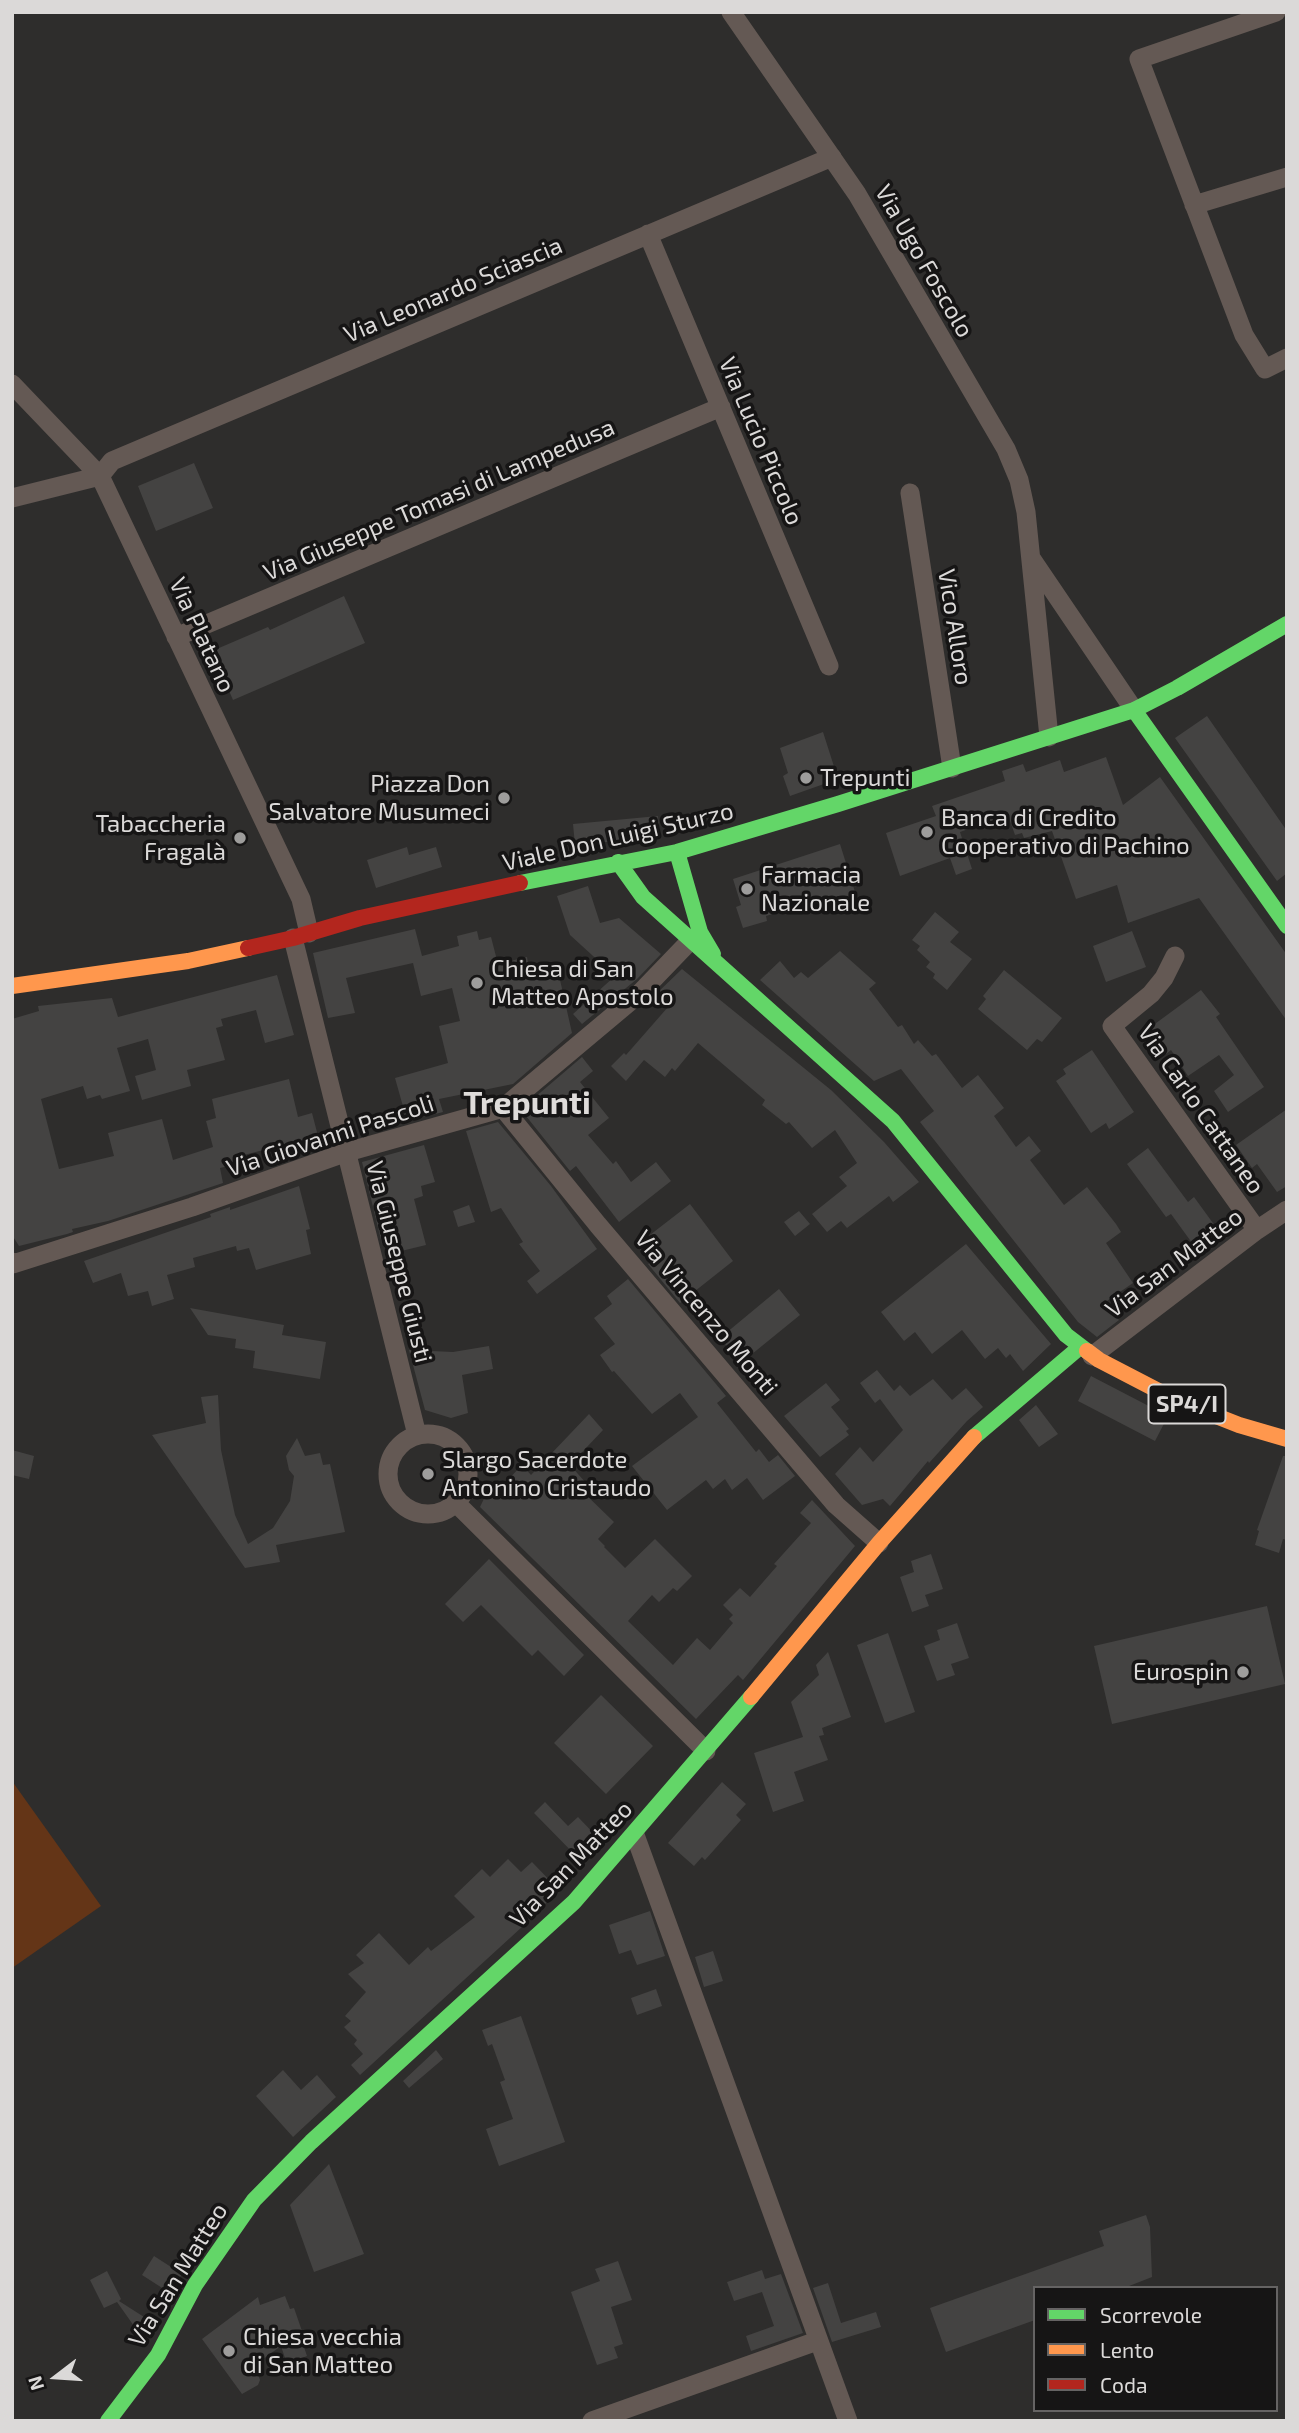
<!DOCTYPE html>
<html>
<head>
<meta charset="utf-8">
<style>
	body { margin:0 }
	#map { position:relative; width:1299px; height:2433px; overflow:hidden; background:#2e2d2c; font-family:"Exo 2",sans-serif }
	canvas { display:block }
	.frame { position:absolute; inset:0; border:14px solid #dbd9d8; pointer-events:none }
	.legend { position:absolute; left:1033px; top:2286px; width:245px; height:126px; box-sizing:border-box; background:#161515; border:2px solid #656363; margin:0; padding:9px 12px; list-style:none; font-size:21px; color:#dbd9d8 }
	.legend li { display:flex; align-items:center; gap:14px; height:35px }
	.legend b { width:35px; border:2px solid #656363 }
	.north { position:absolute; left:21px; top:2342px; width:70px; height:70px; -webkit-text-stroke:5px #161515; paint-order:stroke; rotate:253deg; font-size:19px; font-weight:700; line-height:28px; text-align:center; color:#dbd9d8 }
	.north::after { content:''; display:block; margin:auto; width:24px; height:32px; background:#dbd9d8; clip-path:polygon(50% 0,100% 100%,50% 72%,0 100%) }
</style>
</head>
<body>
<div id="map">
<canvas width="1299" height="2433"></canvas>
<div class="frame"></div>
<ul class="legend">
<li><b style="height:9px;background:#63d668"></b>Scorrevole</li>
<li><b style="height:9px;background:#ff974d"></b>Lento</li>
<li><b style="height:9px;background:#b3261e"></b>Coda</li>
</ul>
<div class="north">N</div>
</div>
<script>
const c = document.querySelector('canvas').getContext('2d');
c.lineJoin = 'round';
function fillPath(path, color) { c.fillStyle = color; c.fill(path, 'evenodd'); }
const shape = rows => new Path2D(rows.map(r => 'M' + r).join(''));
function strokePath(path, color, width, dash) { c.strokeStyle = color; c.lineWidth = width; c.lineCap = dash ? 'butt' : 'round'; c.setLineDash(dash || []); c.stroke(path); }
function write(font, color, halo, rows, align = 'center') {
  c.font = font + ' "Exo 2",sans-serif'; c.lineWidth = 7; c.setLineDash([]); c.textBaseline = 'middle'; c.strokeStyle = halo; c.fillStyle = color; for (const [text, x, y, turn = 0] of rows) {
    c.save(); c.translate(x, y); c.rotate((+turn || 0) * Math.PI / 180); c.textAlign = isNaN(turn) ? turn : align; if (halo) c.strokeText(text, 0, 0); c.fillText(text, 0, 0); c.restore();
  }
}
fillPath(shape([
	[12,1781,101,1906,12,1968]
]), '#643517');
fillPath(shape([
	[194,463,213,508,156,531,138,486],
	[344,596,365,643,233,700,212,651,268,627,270,630],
	[1207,716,1287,831,1287,873,1277,881,1175,738],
	[823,732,838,779,790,796,783,776,788,773,780,748],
	[1106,757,1123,805,1160,777,1287,955,1287,1021,1199,898,1128,923,1117,885,1076,899,1052,831,1024,838,1022,833,1015,835,1008,815,960,832,972,869,956,875,950,858,900,876,886,833,936,816,932,806,1005,781,1002,771,1023,764,1026,772,1060,760,1064,772],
	[658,816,660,837,575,845,573,824],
	[840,844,856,895,811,910,809,903,766,916,767,921,743,928,736,907,741,905,733,879],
	[407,847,409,855,436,847,442,867,376,888,367,860],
	[588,886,600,923,619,918,661,954,637,979,582,1024,573,1014,615,976,570,935,557,896],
	[935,912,959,932,950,942,972,959,947,990,933,978,935,974,926,967,930,962,917,950,920,946,912,940],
	[415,929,422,956,459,946,457,936,477,931,479,940,491,937,498,964,527,957,529,969,556,962,572,1033,513,1084,439,1099,443,1112,424,1117,421,1105,404,1110,395,1078,448,1063,439,1026,460,1021,452,988,421,996,413,963,346,978,355,1013,328,1018,313,953],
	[1132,931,1146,967,1106,982,1093,946],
	[840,951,876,983,869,989,898,1027,902,1025,914,1044,918,1040,932,1056,936,1054,962,1088,978,1075,1004,1108,994,1116,1016,1147,1029,1136,1041,1151,1030,1160,1064,1205,1087,1187,1116,1224,1121,1232,1106,1243,1133,1283,1104,1303,1119,1320,1097,1337,1078,1322,920,1122,934,1111,901,1069,874,1081,760,980,780,961,794,978,801,972,808,978],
	[682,969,831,1090,884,1142,919,1182,893,1202,889,1196,847,1228,841,1221,827,1232,812,1214,847,1186,839,1177,857,1163,835,1130,812,1148,789,1122,786,1124,762,1105,765,1100,698,1043,675,1071,672,1068,665,1077,644,1060,626,1081,611,1066,624,1053,626,1055,668,1007,655,995],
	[1004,970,1062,1018,1042,1042,1037,1039,1027,1050,978,1009,986,999,983,996],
	[277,975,294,1035,265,1043,256,1010,221,1019,223,1026,216,1028,225,1060,187,1070,191,1086,142,1100,135,1076,156,1070,148,1039,117,1048,130,1091,102,1099,100,1095,87,1099,83,1086,41,1099,59,1169,114,1156,108,1133,162,1119,173,1160,213,1147,206,1121,216,1118,212,1099,289,1079,298,1117,312,1113,318,1136,244,1155,246,1162,220,1168,223,1183,108,1221,72,1229,73,1232,67,1234,19,1246,12,1235,12,1019,39,1011,38,1006,112,998,118,1017],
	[1201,990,1220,1014,1216,1017,1264,1087,1228,1112,1214,1091,1234,1075,1219,1055,1188,1076,1171,1050,1166,1054,1148,1029],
	[1092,1050,1134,1112,1109,1129,1106,1123,1091,1133,1056,1081,1066,1074,1063,1069],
	[582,1057,593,1071,580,1082,609,1118,588,1135,613,1164,616,1161,631,1182,656,1162,671,1181,619,1222,576,1166,570,1171,522,1111,529,1106,527,1104],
	[1287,1109,1287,1186,1277,1192,1257,1164,1252,1168,1236,1145],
	[498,1122,551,1186,597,1249,537,1294,527,1281,540,1271,519,1244,523,1242,501,1208,491,1212,466,1131],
	[424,1145,435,1182,421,1186,423,1196,414,1199,426,1245,393,1253,390,1242,382,1244,362,1162],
	[1148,1148,1188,1202,1194,1197,1218,1230,1195,1247,1171,1214,1166,1217,1127,1164],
	[299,1186,310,1229,306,1230,311,1254,256,1270,249,1248,237,1251,236,1246,193,1258,195,1267,167,1275,174,1299,152,1306,148,1291,128,1296,121,1273,93,1283,84,1261,211,1217,210,1214,230,1207,230,1210],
	[690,1204,733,1261,680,1303,648,1264,650,1263,637,1245],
	[469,1205,475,1222,458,1227,453,1211],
	[799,1211,810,1224,795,1236,784,1222],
	[966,1244,1051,1344,1023,1371,1010,1354,1006,1358,998,1348,985,1359,962,1330,932,1354,915,1332,904,1341,881,1312],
	[628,1279,726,1396,717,1403,756,1452,759,1449,769,1462,778,1455,795,1476,763,1500,747,1478,732,1490,725,1479,713,1489,706,1480,667,1510,632,1466,698,1417,680,1393,652,1414,614,1371,612,1372,600,1355,615,1344,594,1318,612,1304,607,1296],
	[779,1289,800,1315,741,1363,720,1338],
	[190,1308,284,1325,282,1335,326,1342,320,1379,253,1368,255,1351,235,1348,236,1339,208,1335],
	[489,1346,493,1369,462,1375,468,1413,451,1418,425,1410,409,1350,453,1352],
	[877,1370,894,1391,900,1385,910,1396,933,1379,952,1400,966,1388,983,1407,967,1421,929,1463,928,1461,890,1506,883,1499,862,1505,835,1474,860,1447,873,1462,903,1430,880,1399,875,1403,860,1383],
	[1091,1376,1168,1416,1155,1441,1078,1401],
	[826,1383,840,1400,831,1407,849,1429,846,1431,849,1435,820,1457,784,1416],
	[218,1395,221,1450,235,1515,248,1544,273,1528,290,1501,294,1476,289,1470,286,1456,297,1438,305,1456,320,1453,323,1465,330,1464,345,1532,276,1545,280,1562,245,1568,152,1435,206,1423,201,1397],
	[1036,1405,1058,1434,1039,1447,1019,1420],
	[589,1414,603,1430,570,1465,586,1483,580,1489,614,1522,598,1539,605,1546,604,1547,625,1568,655,1539,692,1576,677,1591,673,1588,659,1602,652,1595,628,1621,673,1665,697,1638,710,1650,733,1623,729,1619,733,1615,723,1605,740,1588,750,1597,777,1566,774,1564,811,1523,800,1513,812,1500,855,1546,743,1680,738,1675,696,1719,480,1507,491,1484,502,1486,522,1465,531,1475],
	[12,1450,34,1456,29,1479,12,1475],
	[1283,1456,1287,1456,1287,1540,1283,1539,1279,1553,1255,1545,1259,1531,1257,1530],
	[931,1554,943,1589,925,1595,929,1606,912,1612,900,1577,914,1572,911,1561],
	[489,1559,584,1655,564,1676,538,1650,532,1656,481,1605,463,1622,445,1604],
	[1267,1606,1285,1684,1112,1724,1094,1646],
	[957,1623,969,1658,951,1664,955,1675,937,1681,924,1646,940,1640,937,1630],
	[888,1633,915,1712,885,1723,857,1645],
	[828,1652,851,1717,822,1728,824,1735,819,1736,828,1760,794,1772,804,1801,773,1812,754,1753,803,1737,791,1702,819,1675,816,1665],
	[601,1695,653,1746,606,1794,554,1743],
	[722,1782,746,1804,736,1815,741,1820,705,1860,702,1857,694,1866,668,1843],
	[545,1802,568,1826,578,1817,602,1842,582,1862,534,1813],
	[508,1859,521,1872,532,1862,559,1890,522,1927,360,2075,351,2065,363,2054,354,2044,357,2040,344,2027,351,2021,345,2016,366,1992,348,1974,364,1963,356,1955,379,1933,409,1965,428,1947,431,1951,475,1917,454,1896,482,1869,490,1877],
	[650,1911,665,1956,637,1965,631,1950,619,1954,609,1925],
	[713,1951,723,1981,704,1987,695,1957],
	[656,1989,662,2006,637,2015,631,1998],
	[521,2016,565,2142,499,2166,486,2129,513,2119,500,2082,505,2080,492,2044,488,2046,482,2030],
	[436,2050,443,2059,409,2088,403,2081],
	[283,2070,301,2090,317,2075,336,2097,293,2137,256,2096],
	[329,2164,364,2254,314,2272,290,2205],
	[1146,2215,1150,2227,1152,2277,1124,2288,1035,2288,1035,2320,946,2352,930,2308,1104,2246,1099,2231],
	[154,2256,182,2274,170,2293,142,2275],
	[618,2261,632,2300,611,2307,623,2344,614,2347,618,2358,597,2365,571,2292,600,2281,595,2269],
	[762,2270,765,2279,781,2274,803,2333,751,2351,746,2336,774,2326,762,2292,734,2301,727,2282],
	[107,2271,121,2299,119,2301,155,2324,146,2343,117,2302,104,2308,90,2280],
	[828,2283,841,2323,876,2312,881,2327,832,2342,813,2288],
	[285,2296,290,2309,294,2308,302,2331,299,2332,307,2356,287,2364,281,2346,255,2365,260,2380,258,2385,242,2394,202,2339,258,2297,260,2305]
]), '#444342');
strokePath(shape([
	[731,12,857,194,1006,449,1019,480,1026,512,1049,737],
	[1276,12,1139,59,1244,335,1265,369,1287,358],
	[1194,205,1287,177],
	[648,234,829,666],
	[12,384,100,476,301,899,309,933],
	[910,493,952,768],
	[12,498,100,476,112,461,832,157],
	[1031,558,1134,710],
	[176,637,721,407],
	[293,938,417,1435],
	[1175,956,1164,978,1151,994,1112,1026,1257,1230],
	[503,1108,598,1225,836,1505,879,1543],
	[12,1262,13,1264,192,1207,347,1152,503,1108,639,994,690,941],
	[1092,1356,1257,1230,1287,1210],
	'388 1474a40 40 0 1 1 80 0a40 40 0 1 1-80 0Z',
	[456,1503,706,1751],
	[635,1835,848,2421],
	[592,2421,817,2341]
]), '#645954', 19);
strokePath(shape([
	[1134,710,1287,926],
	[677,852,700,932,713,954],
	[618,862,643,897,893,1121,1066,1335,1087,1351],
	[520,883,677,852,838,804,1134,710,1177,688,1287,624],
	[974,1437,1080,1347],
	[108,2421,158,2355,195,2285,254,2200,311,2142,574,1902,751,1697]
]), '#63d668', 16);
strokePath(shape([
	[12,986,188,961,248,948],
	[1087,1351,1099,1360,1178,1401,1239,1425,1287,1439],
	[751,1697,879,1543,974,1437]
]), '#ff974d', 16);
strokePath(shape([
	[248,948,293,938,360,918,520,883]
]), '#b3261e', 16);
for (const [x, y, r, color] of [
	[806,778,7,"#9e9d9c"],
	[504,798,7,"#9e9d9c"],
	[927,832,7,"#9e9d9c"],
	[240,838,7,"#9e9d9c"],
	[747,889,7,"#9e9d9c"],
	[477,983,7,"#9e9d9c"],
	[428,1474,7,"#9e9d9c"],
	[1243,1672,7,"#9e9d9c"],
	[229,2351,7,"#9e9d9c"]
]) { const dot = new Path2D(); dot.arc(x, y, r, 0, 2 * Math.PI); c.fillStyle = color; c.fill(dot); strokePath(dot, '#161515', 2.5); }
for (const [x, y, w] of [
	[1187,1404,77]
]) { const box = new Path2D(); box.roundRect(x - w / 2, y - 19.5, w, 39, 5); c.fillStyle = '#161515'; c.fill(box); strokePath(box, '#dbd9d8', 2); }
write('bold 23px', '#dbd9d8', null, [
	["SP4/I",1187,1404]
]);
write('24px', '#dbd9d8', '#161515', [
	["Via Ugo Foscolo",924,261,60],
	["Via Leonardo Sciascia",453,290,-23],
	["Via Lucio Piccolo",761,441,67],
	["Via Giuseppe Tomasi di Lampedusa",439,500,-23],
	["Vico Alloro",955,627,81],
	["Via Platano",202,635,65],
	["Viale Don Luigi Sturzo",618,837,-13],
	["Via Carlo Cattaneo",1201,1109,55],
	["Via Giovanni Pascoli",330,1136,-18],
	["Via Giuseppe Giusti",399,1262,76],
	["Via San Matteo",1174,1263,-37],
	["Via Vincenzo Monti",706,1313,50],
	["Via San Matteo",571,1864,-46],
	["Via San Matteo",178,2275,-58]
]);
write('24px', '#dbd9d8', '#161515', [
	["Trepunti",820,778],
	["Piazza Don",490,784,"right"],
	["Salvatore Musumeci",490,812,"right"],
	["Banca di Credito",941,818],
	["Cooperativo di Pachino",941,846],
	["Tabaccheria",226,824,"right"],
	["Fragalà",226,852,"right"],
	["Farmacia",761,875],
	["Nazionale",761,903],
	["Chiesa di San",491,969],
	["Matteo Apostolo",491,997],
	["Slargo Sacerdote",442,1460],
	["Antonino Cristaudo",442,1488],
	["Eurospin",1229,1672,"right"],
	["Chiesa vecchia",243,2337],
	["di San Matteo",243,2365]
], 'left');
write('bold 32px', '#dfdcda', '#161515', [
	["Trepunti",527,1103]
]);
</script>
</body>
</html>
